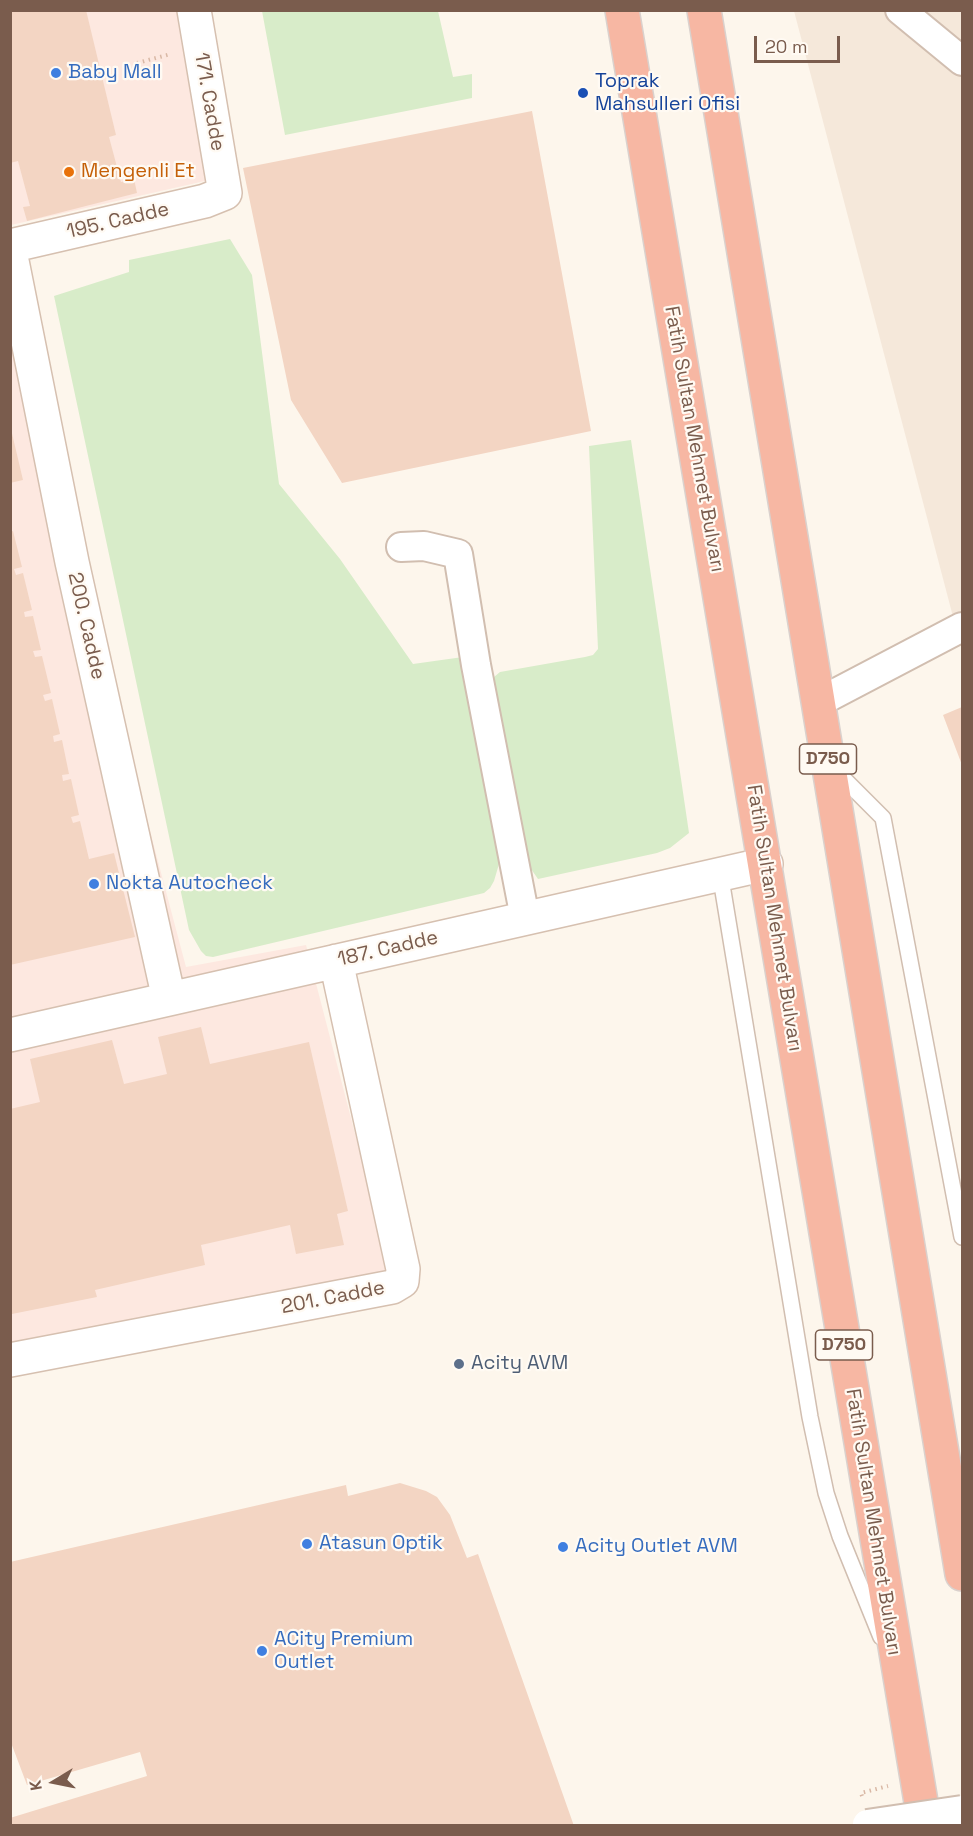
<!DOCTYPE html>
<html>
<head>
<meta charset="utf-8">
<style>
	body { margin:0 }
	#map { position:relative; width:973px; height:1836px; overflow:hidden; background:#fdf6ec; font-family:"Space Grotesk",sans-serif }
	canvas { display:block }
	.frame { position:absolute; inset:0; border:12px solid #7a5c4d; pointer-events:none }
	.north { position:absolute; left:24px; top:1752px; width:60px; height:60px; -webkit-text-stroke:4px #fffaf3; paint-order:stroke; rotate:260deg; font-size:16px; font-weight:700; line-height:24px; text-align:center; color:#7a5c4d }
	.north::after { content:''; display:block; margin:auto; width:21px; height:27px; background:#7a5c4d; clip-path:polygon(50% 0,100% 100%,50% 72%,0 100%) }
	.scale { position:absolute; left:754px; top:36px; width:86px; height:27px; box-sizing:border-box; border:3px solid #7a5c4d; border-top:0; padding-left:8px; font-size:18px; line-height:21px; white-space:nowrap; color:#7a5c4d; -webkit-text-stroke:4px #fffaf3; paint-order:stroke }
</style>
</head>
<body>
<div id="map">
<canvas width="973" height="1836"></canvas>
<div class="frame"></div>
<div class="north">K</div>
<div class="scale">20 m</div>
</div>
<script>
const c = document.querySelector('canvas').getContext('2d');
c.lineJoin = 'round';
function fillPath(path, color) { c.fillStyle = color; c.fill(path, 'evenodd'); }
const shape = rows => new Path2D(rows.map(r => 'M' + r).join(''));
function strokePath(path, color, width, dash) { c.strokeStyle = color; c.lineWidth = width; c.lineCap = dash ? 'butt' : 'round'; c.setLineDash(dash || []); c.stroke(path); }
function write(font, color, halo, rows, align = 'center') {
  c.font = font + ' "Space Grotesk",sans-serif'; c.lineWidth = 4.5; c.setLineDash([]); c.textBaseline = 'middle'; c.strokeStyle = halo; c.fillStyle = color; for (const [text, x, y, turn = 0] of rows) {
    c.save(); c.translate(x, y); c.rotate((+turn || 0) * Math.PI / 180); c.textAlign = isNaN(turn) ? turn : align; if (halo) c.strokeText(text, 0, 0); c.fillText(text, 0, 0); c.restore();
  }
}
fillPath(shape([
	[794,11,962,11,962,651]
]), '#f5e8da');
fillPath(shape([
	[10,11,181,11,218,178,11,225],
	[10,302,186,967,306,945,392,1276,10,1352]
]), '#fde8e0');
fillPath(shape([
	[262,11,438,11,453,77,472,74,472,98,285,135],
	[230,239,252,275,279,484,340,559,413,664,463,657,499,864,494,881,490,888,484,893,213,957,206,956,201,951,189,930,54,296,129,272,129,260],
	[631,440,689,833,670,848,657,853,538,879,529,866,493,684,494,677,500,672,585,657,593,655,598,649,589,446]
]), '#d8ecc9');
fillPath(shape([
	[10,10,86,10,116,135,109,137,121,182,134,179,137,193,27,221,23,207,30,206,18,161,10,163],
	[532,111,591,431,342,483,291,400,243,168],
	[10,425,23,480,10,483],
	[13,531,22,567,14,569,16,575,23,573,32,610,24,612,25,617,33,616,41,650,33,651,35,657,42,656,51,693,43,695,45,701,52,699,60,734,53,736,54,742,62,740,69,774,62,775,63,781,71,779,79,815,71,817,73,823,80,821,89,859,114,853,135,937,10,965,10,532],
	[962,707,962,765,943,715],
	[201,1027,210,1064,309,1042,348,1211,337,1214,344,1245,296,1254,290,1225,201,1245,205,1265,95,1290,97,1297,12,1314,10,1109,40,1102,30,1059,112,1040,124,1084,167,1074,158,1037],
	[400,1483,426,1491,437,1497,450,1515,467,1558,478,1554,574,1826,10,1826,10,1818,147,1776,140,1752,27,1785,10,1740,10,1562,346,1485,348,1496]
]), '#f3d5c3');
const lane = shape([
	[835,770,883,818,962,1237],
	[720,873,810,1417,826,1493,840,1536,881,1637]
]);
const street = shape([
	[900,10,962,61],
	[401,547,424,546,458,554,476,665,525,918],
	[819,702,962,627]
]);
const secondary = shape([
	[10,246,205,201,225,193,194,10],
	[10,251,72,562,169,999],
	[10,1035,766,864],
	[10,1360,392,1287,402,1281,403,1269,336,961]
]);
const highway = shape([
	[622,10,925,1826],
	[704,10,962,1574]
]);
strokePath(lane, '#d1beb0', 18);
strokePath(street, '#d1beb0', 32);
strokePath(secondary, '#d6c0b0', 36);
strokePath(highway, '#dad1cd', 36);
strokePath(shape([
	[137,63,171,54],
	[862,1796,861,1793,888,1786]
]), '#d9b8a5', 4, [1.5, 4.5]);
strokePath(lane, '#fff', 15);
strokePath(street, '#fff', 28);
strokePath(secondary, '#fff', 33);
strokePath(highway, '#f7b7a3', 33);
const streetBridge = shape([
	[867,1824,962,1810]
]);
strokePath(streetBridge, '#d1beb0', 32, []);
strokePath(streetBridge, '#fff', 28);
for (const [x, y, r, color] of [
	[56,73,6,"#3f7fe0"],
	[583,93,6,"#1a4fb4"],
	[69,172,6,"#e8710a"],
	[94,884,6,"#3f7fe0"],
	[459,1364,6,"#5c6f8a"],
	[307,1544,6,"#3f7fe0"],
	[563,1547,6,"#3f7fe0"],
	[262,1651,6,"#3f7fe0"]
]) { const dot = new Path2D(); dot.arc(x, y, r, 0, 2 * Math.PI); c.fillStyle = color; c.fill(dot); strokePath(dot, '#fffaf3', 2); }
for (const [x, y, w] of [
	[828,759,57],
	[844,1345,57]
]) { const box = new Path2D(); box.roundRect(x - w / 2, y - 15, w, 30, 4.5); c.fillStyle = '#fffaf3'; c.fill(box); strokePath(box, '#7a5c4d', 1.5); }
write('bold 18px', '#7a5c4d', null, [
	["D750",828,759],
	["D750",844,1345]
]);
write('20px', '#366cbe', '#fffaf3', [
	["Baby Mall",68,73],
	["Nokta Autocheck",106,884],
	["Atasun Optik",319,1544],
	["Acity Outlet AVM",575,1547],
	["ACity Premium",274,1640],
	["Outlet",274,1663]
], 'left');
write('20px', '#164399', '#fffaf3', [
	["Toprak",595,82],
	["Mahsulleri Ofisi",595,105]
], 'left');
write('20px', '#7a5c4d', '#fffaf3', [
	["171. Cadde",209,102,80],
	["195. Cadde",118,221,-13],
	["Fatih Sultan Mehmet Bulvarı",694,439,80],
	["200. Cadde",86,626,77],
	["Fatih Sultan Mehmet Bulvarı",774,918,81],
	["187. Cadde",388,949,-13],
	["201. Cadde",333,1298,-11],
	["Fatih Sultan Mehmet Bulvarı",873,1522,81]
]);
write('20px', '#c56008', '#fffaf3', [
	["Mengenli Et",81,172]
], 'left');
write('20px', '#4e5e75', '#fffaf3', [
	["Acity AVM",471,1364]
], 'left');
</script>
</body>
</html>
